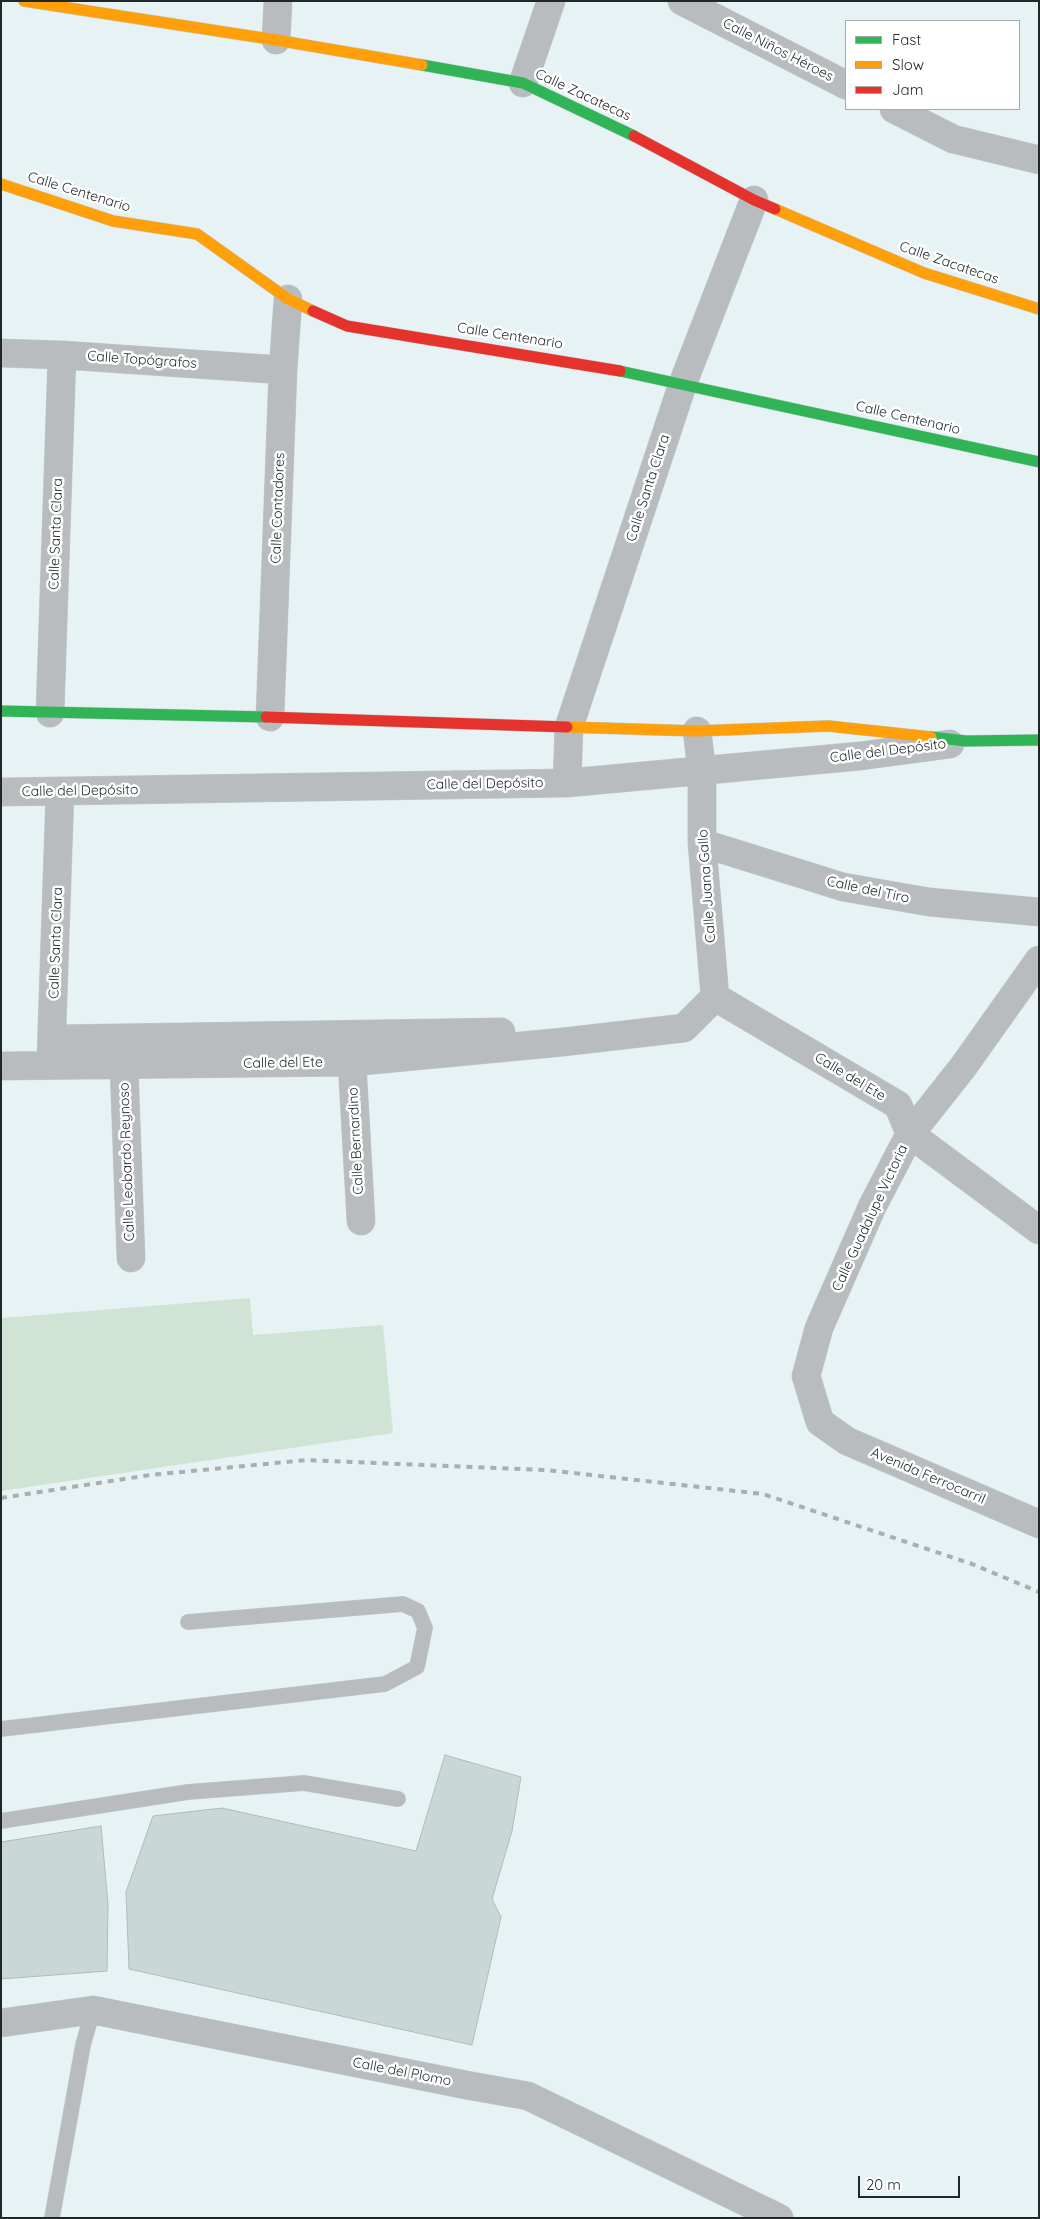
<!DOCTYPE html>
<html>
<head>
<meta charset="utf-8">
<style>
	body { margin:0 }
	#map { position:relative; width:1040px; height:2219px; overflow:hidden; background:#e6f2f4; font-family:Quicksand,sans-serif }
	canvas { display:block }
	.frame { position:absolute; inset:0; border:2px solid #1f2728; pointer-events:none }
	.legend { position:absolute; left:845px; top:20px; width:175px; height:90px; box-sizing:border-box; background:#fff; border:1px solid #a5a9a9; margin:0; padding:6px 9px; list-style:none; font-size:15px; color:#1f2728 }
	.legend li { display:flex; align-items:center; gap:10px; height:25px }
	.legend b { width:25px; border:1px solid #a5a9a9 }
	.scale { position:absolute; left:858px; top:2176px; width:102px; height:22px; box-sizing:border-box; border:2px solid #1f2728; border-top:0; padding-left:6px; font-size:15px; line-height:18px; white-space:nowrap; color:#1f2728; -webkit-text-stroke:4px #fff; paint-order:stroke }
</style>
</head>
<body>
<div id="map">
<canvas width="1040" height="2219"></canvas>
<div class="frame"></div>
<ul class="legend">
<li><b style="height:6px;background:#30b455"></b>Fast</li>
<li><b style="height:6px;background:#ff9f0a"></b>Slow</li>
<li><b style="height:6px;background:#e5322d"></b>Jam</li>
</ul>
<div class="scale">20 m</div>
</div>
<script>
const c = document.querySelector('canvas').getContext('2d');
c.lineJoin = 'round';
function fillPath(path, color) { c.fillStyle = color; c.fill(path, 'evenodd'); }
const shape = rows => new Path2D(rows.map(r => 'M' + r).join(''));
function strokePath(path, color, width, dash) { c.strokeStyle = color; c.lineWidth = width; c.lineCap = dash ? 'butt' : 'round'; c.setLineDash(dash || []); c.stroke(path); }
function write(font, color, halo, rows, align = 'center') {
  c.font = font + ' Quicksand,sans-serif'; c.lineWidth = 5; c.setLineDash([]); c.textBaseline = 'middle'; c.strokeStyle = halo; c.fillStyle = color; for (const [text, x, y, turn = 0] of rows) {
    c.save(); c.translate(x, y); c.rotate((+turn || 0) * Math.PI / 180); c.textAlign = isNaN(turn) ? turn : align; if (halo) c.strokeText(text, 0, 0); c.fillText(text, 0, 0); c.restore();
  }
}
fillPath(shape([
	[250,1298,253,1335,383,1325,393,1433,1,1491,1,1318]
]), '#cfe4d4');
const building = shape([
	[445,1755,521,1777,512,1831,492,1899,501,1917,472,2045,129,1969,126,1892,153,1816,222,1808,416,1851,445,1755],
	[101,1826,108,1904,107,1971,1,1979,1,1842,101,1826]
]);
fillPath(building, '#c9d8d6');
strokePath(building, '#b1baba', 1);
const lane = shape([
	[1,1729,385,1684,417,1667,425,1628,418,1611,403,1604,188,1622],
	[1,1821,188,1792,304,1783,398,1799],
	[52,2218,83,2045,93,2010]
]);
const street = shape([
	[682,1,846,85],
	[276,40,278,1],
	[523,83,551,1],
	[894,109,953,139,1039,160],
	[1,353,62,355,283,370],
	[50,713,62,355],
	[270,717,283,370,288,299],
	[567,783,569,727,683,383,754,200],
	[1,792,567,783,860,756,950,744],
	[702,843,843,887,929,902,1039,912],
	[1039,960,963,1067,910,1134,872,1207,819,1328,806,1376,820,1422,847,1441,1039,1524],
	[715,997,898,1105,910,1134,1039,1230],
	[53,1039,501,1032],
	[51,1057,60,791],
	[352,1062,361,1221],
	[1,1066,352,1062,563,1042,684,1028,715,997,702,843,702,771,697,731],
	[124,1066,131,1258],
	[1,2023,93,2010,466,2085,528,2096,779,2218]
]);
const fast = shape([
	[422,65,523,83,634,136],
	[620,371,1039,462],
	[1,711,266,717],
	[931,737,966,741,1039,740]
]);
const slow = shape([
	[24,1,276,40,422,65],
	[1,184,113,221,197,234,288,299,313,311],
	[775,209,924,273,1039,309],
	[567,727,697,731,828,726,931,737]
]);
const jam = shape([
	[634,136,754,200,775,209],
	[313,311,347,326,620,371],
	[266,717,567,727]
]);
strokePath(lane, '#c3cdce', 16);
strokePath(street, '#c3cdce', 29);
strokePath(fast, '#c3cdce', 12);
strokePath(slow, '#c3cdce', 12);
strokePath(jam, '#c3cdce', 12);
strokePath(lane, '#b9bcbe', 15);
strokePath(street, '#b9bcbe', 28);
strokePath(fast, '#30b455', 11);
strokePath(slow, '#ff9f0a', 11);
strokePath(jam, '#e5322d', 11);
strokePath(shape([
	[1,1498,150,1475,307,1460,546,1470,763,1494,972,1564,1039,1592]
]), '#a9aeb0', 4, [6, 6]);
write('14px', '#1f2728', '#fff', [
	["Calle Niños Héroes",778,50,27],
	["Calle Zacatecas",583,95,25],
	["Calle Centenario",79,192,17],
	["Calle Zacatecas",949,263,19],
	["Calle Centenario",510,336,9],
	["Calle Topógrafos",142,360,4],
	["Calle Centenario",908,418,13],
	["Calle Santa Clara",648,488,-72],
	["Calle Contadores",278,508,-88],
	["Calle Santa Clara",56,534,-88],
	["Calle del Depósito",888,751,-7],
	["Calle del Depósito",485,784,-1],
	["Calle del Depósito",80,791,-1],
	["Calle Juana Gallo",707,886,-94],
	["Calle del Tiro",868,890,12],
	["Calle Santa Clara",56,943,-88],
	["Calle del Ete",283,1063,-1],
	["Calle del Ete",850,1077,31],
	["Calle Bernardino",356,1141,-93],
	["Calle Leobardo Reynoso",127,1162,-92],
	["Calle Guadalupe Victoria",870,1218,-65],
	["Avenida Ferrocarril",928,1476,23],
	["Calle del Plomo",402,2072,11]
]);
</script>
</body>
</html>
